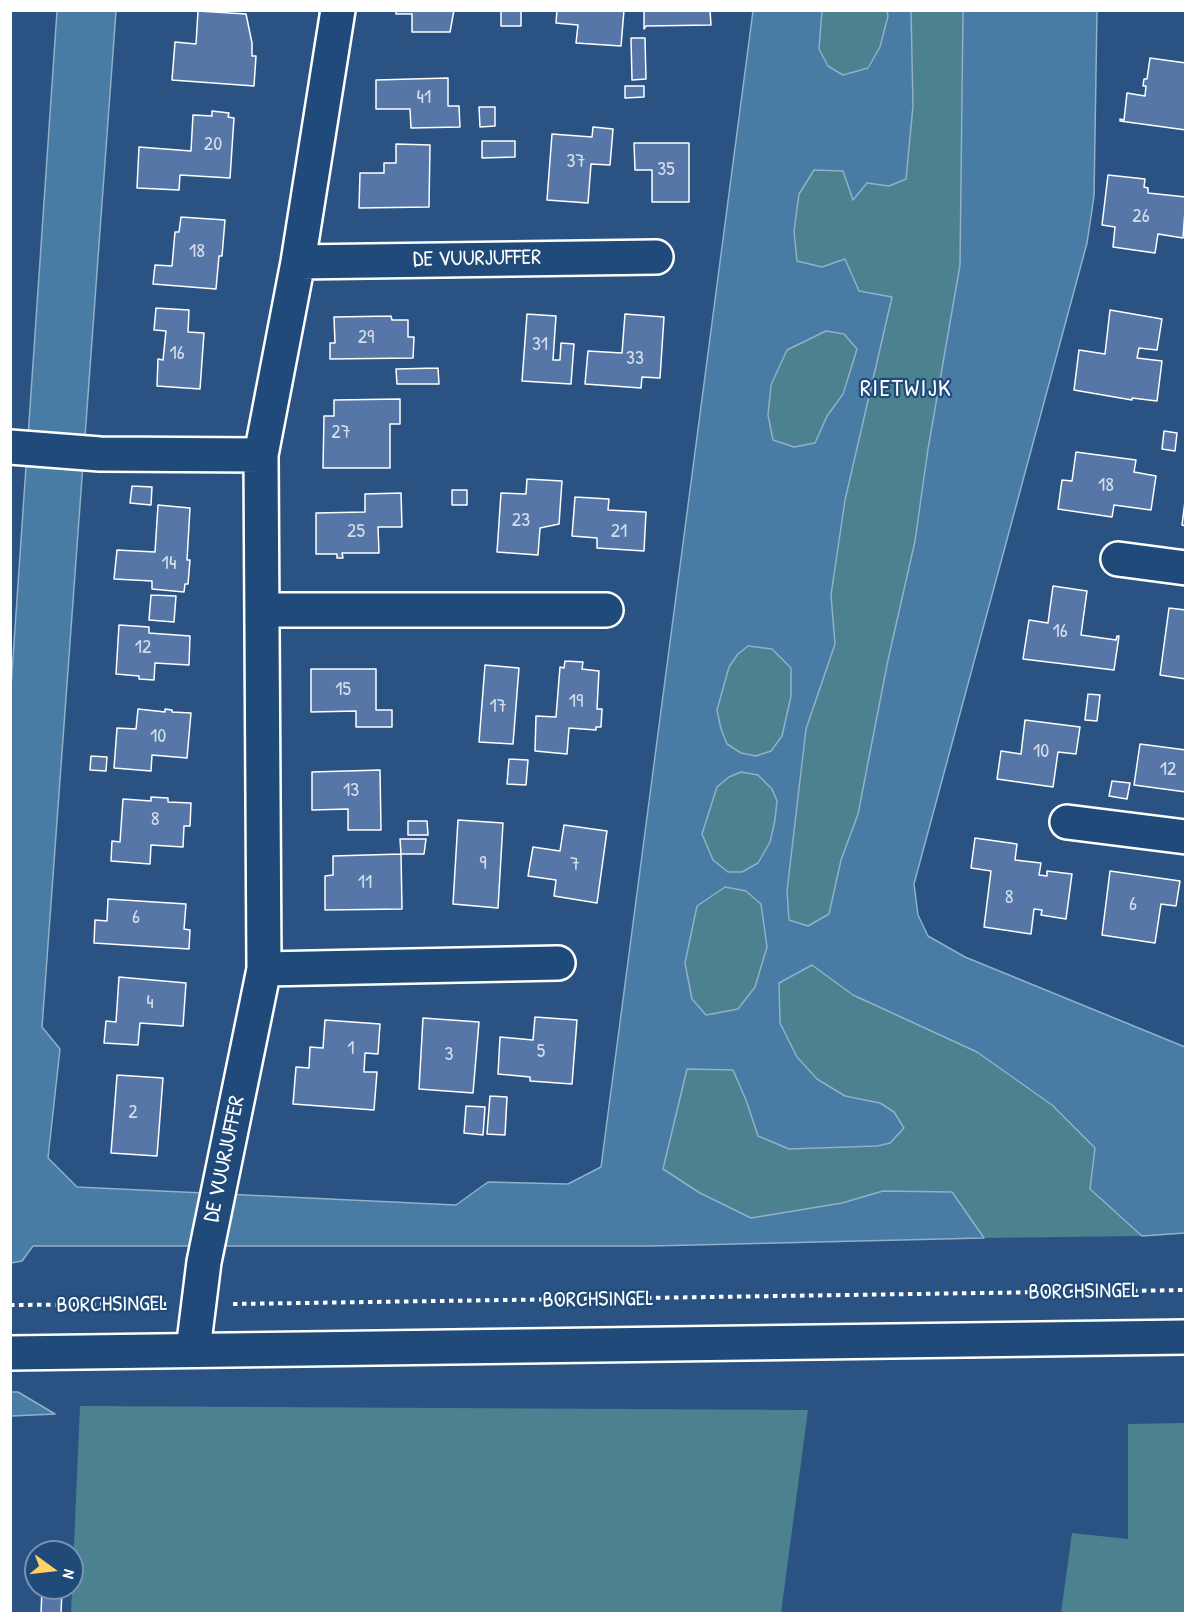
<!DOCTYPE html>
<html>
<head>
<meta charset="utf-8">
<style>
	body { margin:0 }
	#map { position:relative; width:1196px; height:1624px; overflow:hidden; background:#2a5383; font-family:"Patrick Hand",sans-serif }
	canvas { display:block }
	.frame { position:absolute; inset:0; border:12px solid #fff; pointer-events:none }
	.north { position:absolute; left:24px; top:1540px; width:60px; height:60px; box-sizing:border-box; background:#1f4a7a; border:2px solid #7992af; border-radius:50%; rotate:105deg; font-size:16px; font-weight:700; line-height:24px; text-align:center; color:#fff }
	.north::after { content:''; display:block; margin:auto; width:21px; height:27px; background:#ffd166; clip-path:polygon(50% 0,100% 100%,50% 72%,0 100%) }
</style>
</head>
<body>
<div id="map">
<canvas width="1196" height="1624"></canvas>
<div class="frame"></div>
<div class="north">N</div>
</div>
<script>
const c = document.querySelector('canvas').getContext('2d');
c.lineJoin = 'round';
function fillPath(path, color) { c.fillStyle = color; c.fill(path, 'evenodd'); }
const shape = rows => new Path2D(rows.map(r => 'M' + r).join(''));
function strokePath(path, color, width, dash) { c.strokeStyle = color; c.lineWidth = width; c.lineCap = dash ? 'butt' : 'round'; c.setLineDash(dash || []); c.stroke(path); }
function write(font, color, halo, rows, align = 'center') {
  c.font = font + ' "Patrick Hand",sans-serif'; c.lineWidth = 4.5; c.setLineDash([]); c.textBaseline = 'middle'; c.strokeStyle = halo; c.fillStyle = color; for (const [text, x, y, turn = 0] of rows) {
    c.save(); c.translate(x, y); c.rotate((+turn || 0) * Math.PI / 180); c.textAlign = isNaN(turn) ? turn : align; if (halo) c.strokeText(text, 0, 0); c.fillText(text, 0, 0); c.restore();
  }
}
fillPath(shape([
	[822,11,887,11,888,16,880,47,867,68,843,75,828,66,819,49],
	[911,11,963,11,960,265,928,449,915,541,888,660,858,814,841,860,829,914,808,926,789,921,787,891,806,729,835,644,831,595,845,500,892,297,859,291,845,260,822,267,797,261,794,232,799,194,814,170,843,170,866,182,889,186,913,106],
	[826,330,844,334,857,349,842,394,827,416,815,443,794,447,773,441,768,416,771,385,787,350],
	[748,645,772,649,791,668,791,696,782,736,771,751,756,756,741,753,727,744,721,729,717,710,729,667,738,654],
	[741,771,758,775,772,789,777,801,775,820,770,842,758,863,742,872,728,872,713,861,702,834,717,787,729,777],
	[725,887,746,891,761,904,767,947,755,987,738,1009,706,1015,692,999,685,963,697,906],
	[812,965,853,995,977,1052,1047,1101,1095,1148,1090,1189,1142,1236,984,1238,952,1192,883,1191,842,1203,750,1218,700,1193,663,1169,686,1069,733,1070,746,1100,789,1149,877,1146,880,1103,845,1096,817,1079,797,1057,780,1023,779,983],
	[80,1406,808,1410,781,1613,71,1613],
	[1185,1423,1185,1613,1061,1613,1072,1533,1128,1539,1128,1424]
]), '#4c818f');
const water = shape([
	[57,11,116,11,42,1027,60,1049,48,1158,77,1187,456,1205,488,1182,568,1184,601,1167,753,11,822,11,819,49,828,66,843,75,868,68,880,47,888,16,887,11,911,11,913,106,906,179,889,186,867,183,853,200,843,171,814,170,799,194,794,231,797,261,822,267,845,259,859,291,892,297,845,500,831,595,835,644,806,729,787,891,789,920,808,926,829,914,841,860,858,814,888,660,915,541,928,449,960,265,963,11,1097,11,1094,196,1087,243,914,884,918,915,928,936,965,957,1185,1047,1185,1233,1142,1236,1090,1189,1095,1148,1052,1105,977,1052,853,995,812,965,779,983,780,1023,797,1057,817,1079,845,1096,880,1103,894,1112,904,1128,890,1143,877,1146,789,1149,758,1136,746,1100,733,1070,687,1069,663,1169,700,1193,751,1218,842,1203,883,1191,952,1192,984,1238,652,1246,33,1246,22,1261,11,1263,11,687,57,11],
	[826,331,844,334,857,349,843,394,827,416,815,443,794,447,773,440,768,415,771,385,787,350,826,331],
	[748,646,772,649,791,668,791,696,782,736,771,751,756,756,741,753,727,744,721,729,717,710,729,667,738,654,748,646],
	[741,772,758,775,772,789,777,801,775,820,770,842,758,863,742,872,728,872,713,860,702,834,717,787,729,777,741,772],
	[725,887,746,891,761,904,767,947,755,987,738,1009,706,1015,692,999,685,963,697,906,725,887],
	[10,1392,18,1392,55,1414,11,1416,10,1392]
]);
fillPath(water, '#487ca5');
strokePath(water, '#91b0c9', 1.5);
const building = shape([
	[396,10,454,10,450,32,412,32,412,14,396,14,396,10],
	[501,10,521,10,521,26,501,26,501,10],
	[557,10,624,10,621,46,576,43,578,25,556,23,557,10],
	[644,10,710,10,711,25,646,26,644,29,644,10],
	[198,11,246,14,252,43,252,56,256,56,254,86,172,80,175,42,196,44,198,11],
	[631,38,645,38,646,79,632,80,631,38],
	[1150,58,1186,63,1186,130,1120,121,1120,119,1124,120,1127,93,1145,96,1146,86,1143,86,1144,79,1147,79,1150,58],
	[448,78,448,106,459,106,460,127,411,128,410,109,376,109,376,80,448,78],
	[625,86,644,86,644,97,625,98,625,86],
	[479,107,495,107,495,126,480,127,479,107],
	[212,111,229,113,228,117,234,118,230,178,180,175,179,190,137,188,139,147,191,151,193,115,212,116,212,111],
	[593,127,613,129,610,165,591,164,588,203,547,200,552,134,592,137,593,127],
	[482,141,515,141,515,157,482,158,482,141],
	[634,143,689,143,689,202,652,202,652,170,635,170,634,143],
	[396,144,430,145,429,207,359,208,360,173,384,173,384,163,396,163,396,144],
	[1108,175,1145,179,1144,187,1148,188,1148,193,1186,197,1183,238,1158,234,1155,253,1113,247,1115,227,1102,225,1108,175],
	[181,217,225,220,222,256,219,256,216,289,153,284,155,265,172,266,175,232,179,232,181,217],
	[156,308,189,310,188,332,204,333,200,389,157,386,158,359,163,360,166,331,154,330,156,308],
	[1110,310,1162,319,1157,350,1139,348,1137,358,1162,361,1157,401,1132,398,1132,400,1074,390,1079,350,1105,354,1110,310],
	[527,314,556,316,553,360,560,360,561,343,574,344,571,384,522,381,527,314],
	[625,314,664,317,660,378,642,377,641,388,585,384,588,351,622,353,625,314],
	[391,316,392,320,408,320,408,337,414,337,413,358,330,359,330,343,335,343,334,317,391,316],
	[438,368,439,384,397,384,396,369,438,368],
	[400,399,400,424,390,424,390,468,323,468,324,416,334,416,334,400,400,399],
	[1164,431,1177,433,1175,451,1162,449,1164,431],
	[1076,452,1136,460,1134,472,1156,476,1151,510,1114,505,1112,517,1058,509,1062,480,1072,481,1076,452],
	[527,479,562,481,559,524,540,528,538,555,497,552,501,493,526,494,527,479],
	[132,486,152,487,151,505,130,503,132,486],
	[452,490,467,490,467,505,452,505,452,490],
	[401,493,402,527,378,527,379,553,342,553,343,558,337,558,337,554,316,554,316,513,365,512,365,494,401,493],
	[575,497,609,499,608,510,646,512,644,551,597,548,597,538,572,536,575,497],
	[1185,501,1186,501,1186,526,1182,525,1185,501],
	[158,505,190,508,187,560,190,560,188,584,185,584,184,592,152,589,152,581,114,579,117,550,155,552,158,505],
	[1053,586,1087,591,1081,635,1116,640,1117,636,1119,636,1114,670,1023,659,1029,620,1048,623,1053,586],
	[151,595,176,596,174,622,149,620,151,595],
	[1169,608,1186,610,1186,679,1160,675,1169,608],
	[119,625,149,627,149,633,190,636,189,665,155,663,154,680,139,679,139,676,116,674,119,625],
	[565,661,583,662,582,669,599,671,597,709,602,709,601,727,596,727,596,730,569,728,567,754,535,751,536,716,556,717,560,667,564,668,565,661],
	[485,665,519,668,513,744,479,742,485,665],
	[311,669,376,669,376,710,392,710,392,727,356,727,356,711,311,712,311,669],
	[1088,694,1100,695,1097,721,1085,720,1088,694],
	[138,709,165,712,165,709,172,710,172,712,191,713,187,758,152,755,151,771,114,768,117,728,136,729,138,709],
	[1025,720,1080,727,1076,754,1058,752,1053,787,997,779,1001,751,1021,754,1025,720],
	[1140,744,1186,750,1186,792,1134,785,1140,744],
	[91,756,107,757,106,771,90,770,91,756],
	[509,759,528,760,526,785,507,784,509,759],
	[380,770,381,830,348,830,348,809,312,810,312,772,380,770],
	[1112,781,1130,783,1127,799,1109,796,1112,781],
	[151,797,168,798,168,802,191,803,190,826,184,826,183,847,151,845,150,864,111,861,112,841,120,842,123,799,151,801,151,797],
	[458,820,503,823,498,908,453,904,458,820],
	[408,821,427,821,428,835,408,835,408,821],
	[564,825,607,831,597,903,554,896,556,880,528,876,533,847,560,851,564,825],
	[975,838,1017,844,1015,860,1041,863,1039,875,1047,876,1047,871,1072,874,1066,919,1041,915,1042,910,1034,909,1031,934,984,927,991,871,971,868,975,838],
	[400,839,426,839,424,854,401,854,400,839],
	[401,854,402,909,325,910,325,876,333,875,333,856,401,854],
	[1110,871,1180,881,1176,906,1161,904,1155,943,1102,935,1110,871],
	[108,899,186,904,184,929,190,930,189,949,94,943,95,920,107,921,108,899],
	[119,977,186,983,183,1026,140,1023,138,1045,104,1043,106,1021,116,1022,119,977],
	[535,1017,577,1020,572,1084,530,1081,530,1077,498,1074,500,1037,533,1040,535,1017],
	[423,1018,479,1022,473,1093,419,1089,423,1018],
	[325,1020,380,1024,378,1054,365,1053,364,1072,377,1072,374,1110,293,1104,296,1067,309,1068,310,1047,323,1048,325,1020],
	[117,1075,163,1078,157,1156,111,1153,117,1075],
	[490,1096,507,1097,505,1135,487,1134,490,1096],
	[466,1106,485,1107,483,1135,464,1133,466,1106],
	[42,1588,62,1588,61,1614,41,1614,42,1588]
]);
fillPath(building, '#5576a7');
strokePath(building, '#fff', 1.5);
const minor = shape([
	[298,262,656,257],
	[10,447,100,454,261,455],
	[1118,559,1186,568],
	[262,610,606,610],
	[1067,822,1186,837],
	[264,969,558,963],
	[193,1350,204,1262,264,969,261,455,298,262,338,10]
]);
const major = shape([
	[10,1353,1186,1337]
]);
strokePath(minor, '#fff', 38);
strokePath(major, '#fff', 38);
strokePath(shape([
	[233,1304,1186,1290],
	[10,1305,166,1304]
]), '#fff', 4, [4.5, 4.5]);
strokePath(minor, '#1f4a7a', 33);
strokePath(major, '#1f4a7a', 33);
write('20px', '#d4dde9', null, [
	["41",424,98],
	["20",213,145],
	["37",576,162],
	["35",666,170],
	["26",1141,217],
	["18",197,252],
	["29",366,338],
	["31",540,345],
	["16",177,354],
	["33",635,359],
	["27",341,433],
	["18",1106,486],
	["23",521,521],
	["25",356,532],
	["21",619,532],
	["14",169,564],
	["16",1060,632],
	["12",143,648],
	["15",343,690],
	["19",576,702],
	["17",498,707],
	["10",158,737],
	["10",1041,752],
	["12",1168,770],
	["13",351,791],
	["8",155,820],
	["9",483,864],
	["7",575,865],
	["11",365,883],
	["8",1009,898],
	["6",1133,905],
	["6",136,918],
	["4",150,1003],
	["1",351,1049],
	["5",541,1052],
	["3",449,1055],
	["2",133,1113]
]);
write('22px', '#fff', '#1f4a7a', [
	["DE VUURJUFFER",477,259,-1],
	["DE VUURJUFFER",225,1159,-78],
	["BORCHSINGEL",1084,1292,-1],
	["BORCHSINGEL",598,1300,-1],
	["BORCHSINGEL",112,1305,-1]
]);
c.letterSpacing = '1.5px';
write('24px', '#fff', '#1f4a7a', [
	["RIETWIJK",906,390]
]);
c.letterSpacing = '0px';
</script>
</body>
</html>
